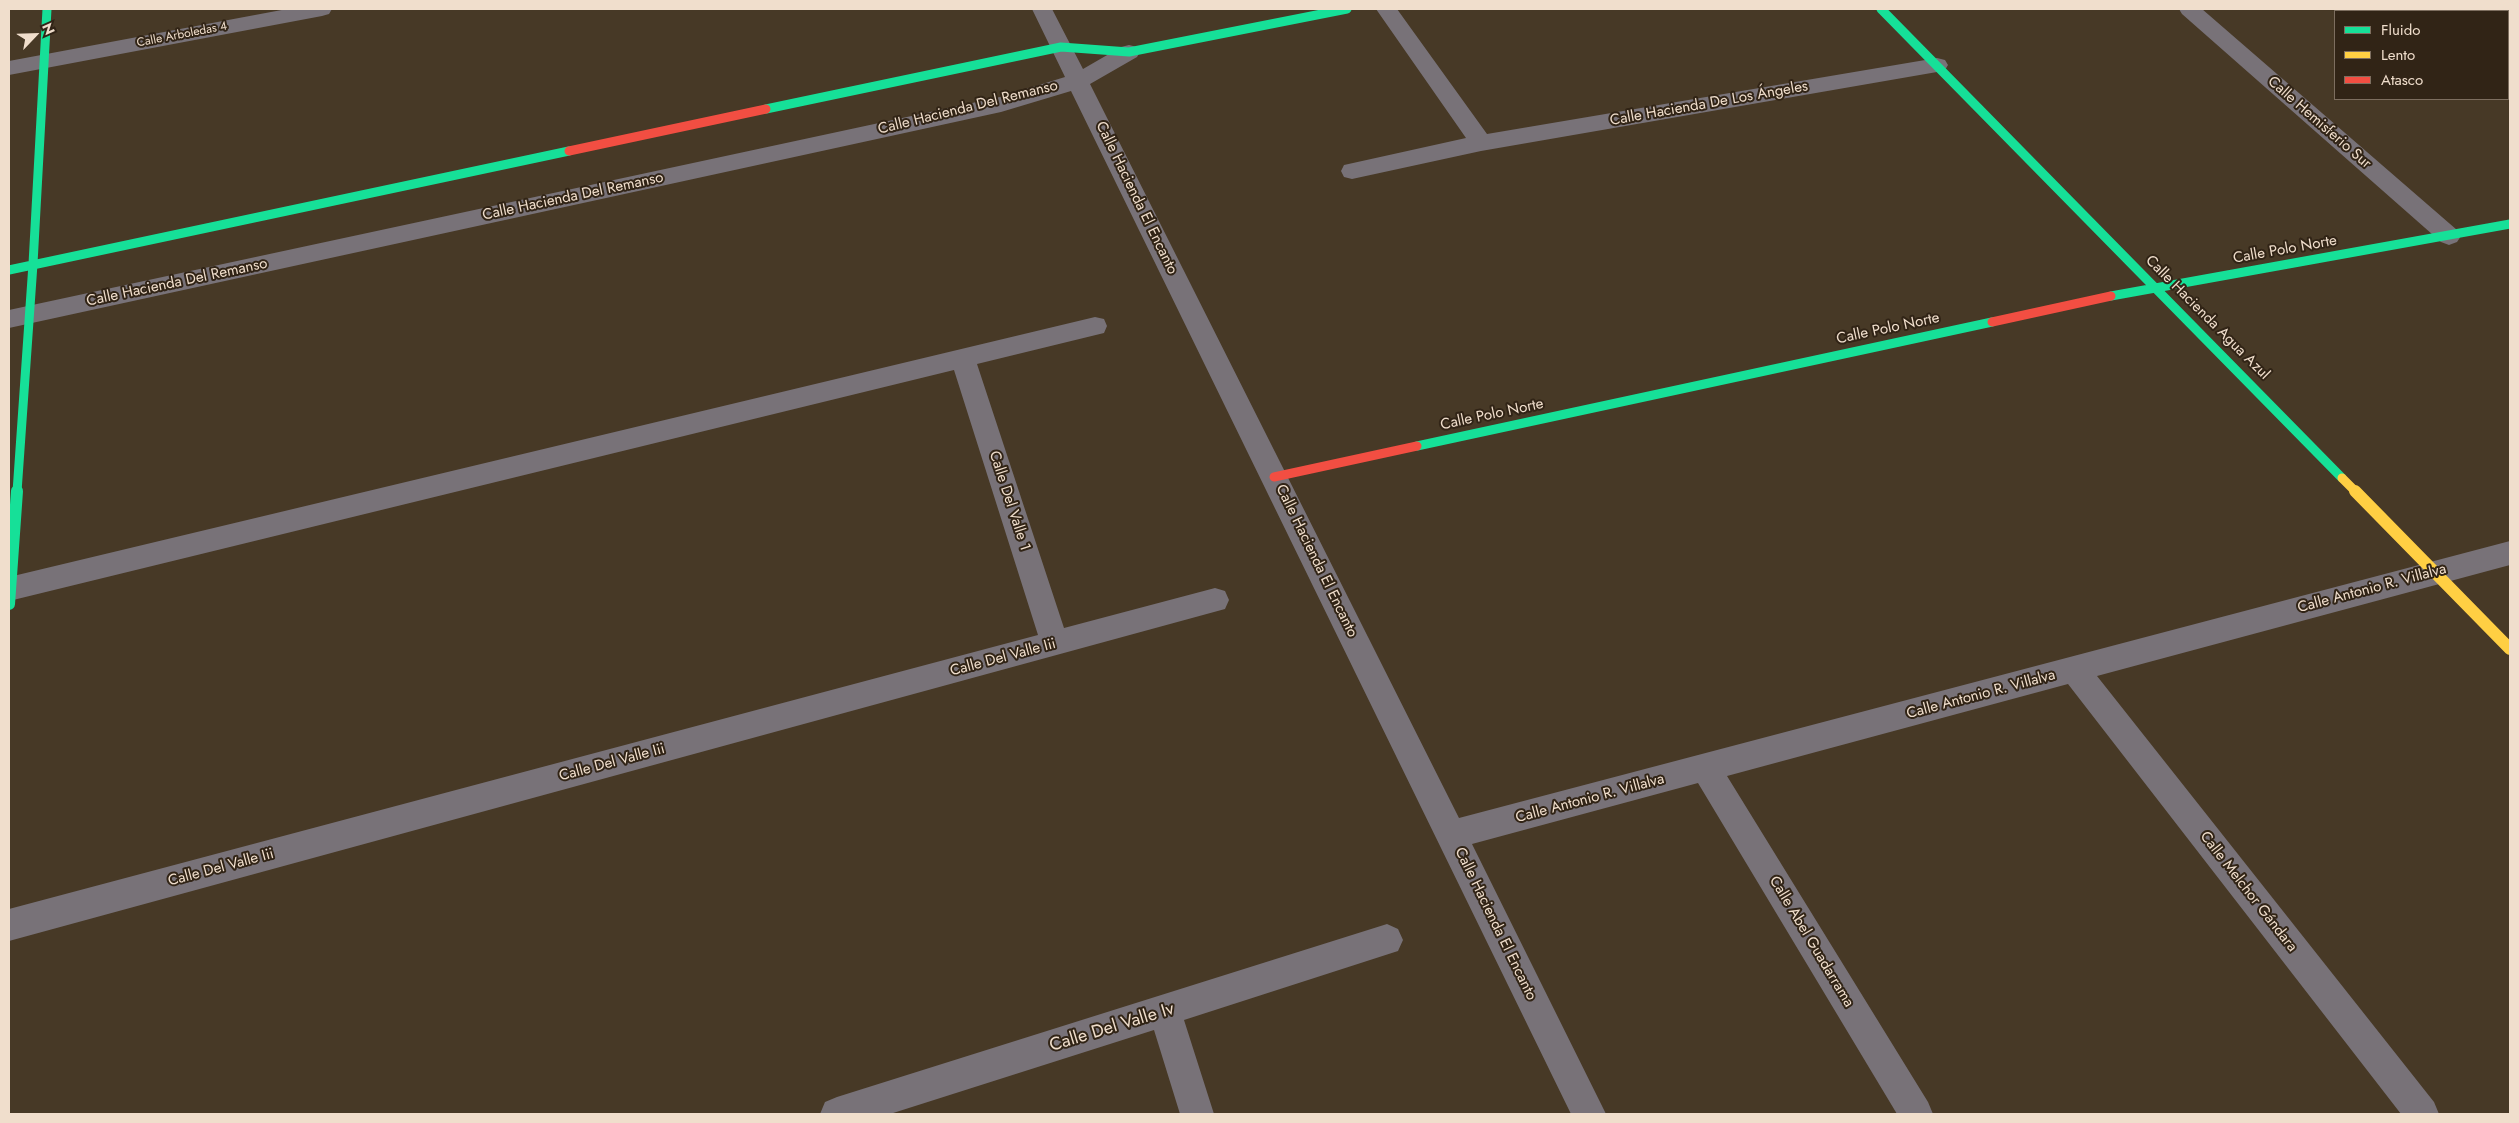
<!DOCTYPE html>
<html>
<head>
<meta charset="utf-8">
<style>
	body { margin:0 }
	#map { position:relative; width:2519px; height:1123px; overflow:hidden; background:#473926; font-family:Jost,sans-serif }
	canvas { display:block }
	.frame { position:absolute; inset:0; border:10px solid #f0decc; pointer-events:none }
	.legend { position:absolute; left:2334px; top:10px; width:175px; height:90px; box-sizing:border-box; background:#312416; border:1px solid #7d6e5f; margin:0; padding:6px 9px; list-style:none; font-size:15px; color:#f0decc }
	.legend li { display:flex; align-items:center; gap:10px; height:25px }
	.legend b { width:25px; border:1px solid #7d6e5f }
	.north { position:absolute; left:10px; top:10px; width:50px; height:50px; -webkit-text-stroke:4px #312416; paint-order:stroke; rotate:66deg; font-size:14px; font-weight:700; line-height:20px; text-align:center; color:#f0decc }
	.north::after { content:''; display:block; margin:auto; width:18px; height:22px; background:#f0decc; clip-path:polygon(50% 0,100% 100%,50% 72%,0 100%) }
</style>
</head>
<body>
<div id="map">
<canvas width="2519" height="1123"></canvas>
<div class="frame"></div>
<ul class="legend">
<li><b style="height:6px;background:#16e098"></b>Fluido</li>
<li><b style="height:6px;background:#ffcf43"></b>Lento</li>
<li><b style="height:6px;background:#f24e42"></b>Atasco</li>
</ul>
<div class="north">N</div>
</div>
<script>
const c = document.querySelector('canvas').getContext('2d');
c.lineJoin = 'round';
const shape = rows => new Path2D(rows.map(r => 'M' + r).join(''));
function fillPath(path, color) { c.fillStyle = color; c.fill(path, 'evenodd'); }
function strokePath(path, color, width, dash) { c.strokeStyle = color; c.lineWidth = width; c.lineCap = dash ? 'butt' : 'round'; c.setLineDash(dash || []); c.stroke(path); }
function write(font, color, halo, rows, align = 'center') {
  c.font = font + ' Jost,sans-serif'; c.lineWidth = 4; c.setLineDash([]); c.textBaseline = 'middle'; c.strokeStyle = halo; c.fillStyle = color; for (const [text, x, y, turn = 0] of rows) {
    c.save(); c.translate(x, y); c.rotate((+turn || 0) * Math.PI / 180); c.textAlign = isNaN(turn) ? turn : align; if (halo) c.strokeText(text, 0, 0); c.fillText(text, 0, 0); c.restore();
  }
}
fillPath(shape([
	[287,9,332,9,329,14,322,16,9,75,9,61,287,9],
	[1032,9,1052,9,1083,69,1121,47,1129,45,1137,47,1140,52,1137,57,1090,84,1459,818,2510,541,2510,565,2097,676,2434,1102,2439,1114,2401,1114,2068,684,1727,776,1928,1102,1933,1114,1897,1114,1698,783,1472,844,1606,1114,1571,1114,1071,91,1001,112,9,328,9,310,1000,97,1065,77,1032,9],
	[1376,9,1397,9,1487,134,1937,58,1945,60,1948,65,1945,70,1937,72,1481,151,1352,179,1344,177,1341,171,1344,165,1466,138,1376,9],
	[2179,9,2202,9,2457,230,2461,236,2457,242,2449,245,2441,242,2182,14,2179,9],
	[2479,9,2501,9,2502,11,2480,11,2479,9],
	[2508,16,2510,17,2510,32,2508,31,2508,16],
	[1095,317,1104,319,1107,326,1104,333,977,364,1064,628,1215,588,1225,591,1229,600,1225,609,9,941,9,909,1038,635,954,370,9,601,9,577,1095,317],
	[1387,924,1398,929,1403,940,1398,951,1184,1020,1214,1114,1180,1114,1154,1030,890,1114,820,1114,825,1102,837,1097,1387,924]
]), '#787278');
strokePath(shape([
	[1881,9,2342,478],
	[766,109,1061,47,1129,52,1347,9],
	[9,270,569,151],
	[2111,296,2510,224],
	[1417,446,1992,322],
	[17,492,33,264,47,9]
]), '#16e098', 9);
strokePath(shape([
	[9,604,17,491]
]), '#16e098', 12);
strokePath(shape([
	[2342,478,2356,492]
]), '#ffcf43', 9);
strokePath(shape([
	[2355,491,2510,649]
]), '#ffcf43', 12);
strokePath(shape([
	[569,151,766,109],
	[1992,322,2111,296],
	[1274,477,1417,446]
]), '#f24e42', 9);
write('12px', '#f0decc', '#312416', [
	["Calle Arboledas 4",182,35,-11]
]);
write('15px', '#f0decc', '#312416', [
	["Calle Hacienda De Los Ángeles",1709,104,-10],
	["Calle Hacienda Del Remanso",968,108,-14],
	["Calle Hemisferio Sur",2319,123,41],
	["Calle Hacienda Del Remanso",573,197,-12],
	["Calle Hacienda El Encanto",1136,198,64],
	["Calle Polo Norte",2285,250,-10],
	["Calle Hacienda Del Remanso",177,283,-12],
	["Calle Hacienda Agua Azul",2207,318,45],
	["Calle Polo Norte",1888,329,-12],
	["Calle Polo Norte",1492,415,-12],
	["Calle Del Valle 1",1009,501,72],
	["Calle Hacienda El Encanto",1316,561,64],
	["Calle Antonio R. Villalva",2372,589,-15],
	["Calle Del Valle Iii",1003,658,-15],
	["Calle Antonio R. Villalva",1981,695,-15],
	["Calle Del Valle Iii",612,763,-15],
	["Calle Antonio R. Villalva",1590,799,-15],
	["Calle Del Valle Iii",221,868,-15],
	["Calle Melchor Gándara",2248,892,52],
	["Calle Hacienda El Encanto",1495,924,64],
	["Calle Abel Guadarrama",1811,942,59]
]);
write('18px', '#f0decc', '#312416', [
	["Calle Del Valle Iv",1112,1028,-17]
]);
</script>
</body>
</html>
